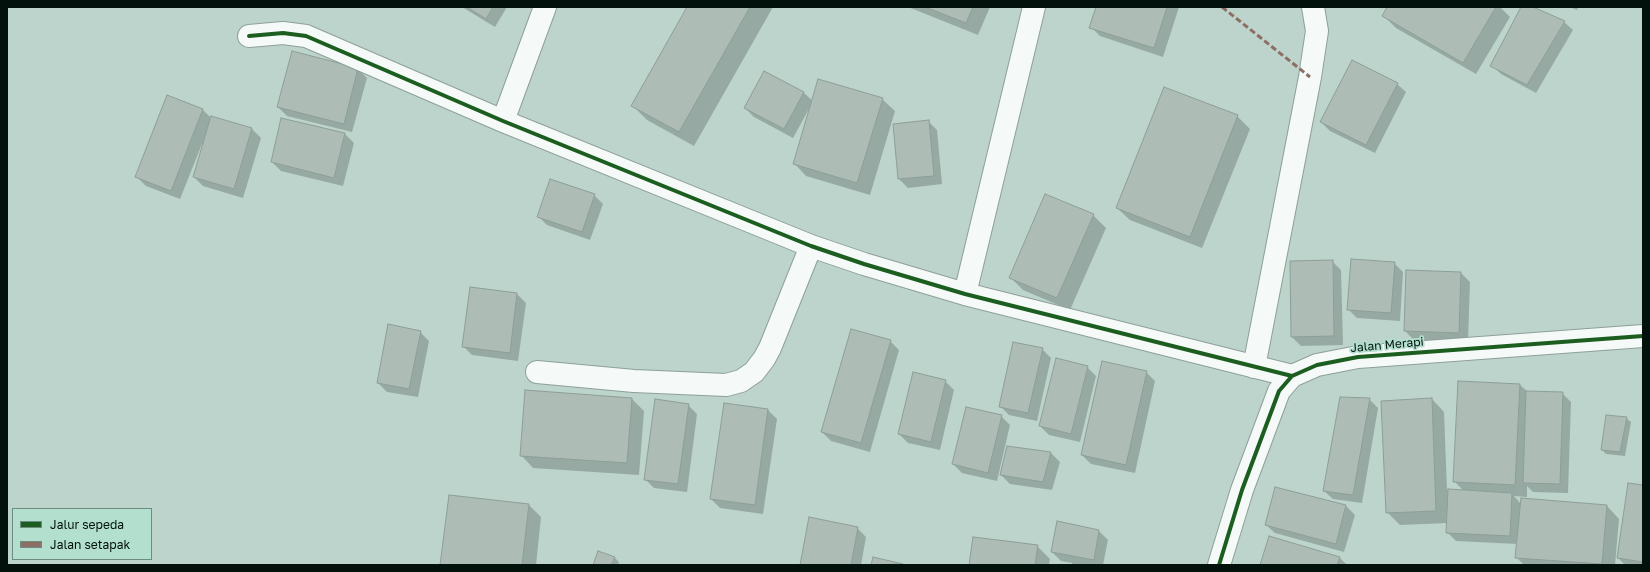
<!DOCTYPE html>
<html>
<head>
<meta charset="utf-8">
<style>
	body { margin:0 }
	#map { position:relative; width:1650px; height:572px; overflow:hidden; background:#bcd4cb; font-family:"Golos Text",sans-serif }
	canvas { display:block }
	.frame { position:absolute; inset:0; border:8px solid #02110c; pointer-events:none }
	.legend { position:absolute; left:12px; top:508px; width:140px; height:52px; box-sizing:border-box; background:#b2dfce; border:1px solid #6c8d80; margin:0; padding:5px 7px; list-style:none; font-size:12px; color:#02110c }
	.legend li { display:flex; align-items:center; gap:8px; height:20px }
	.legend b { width:20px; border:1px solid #6c8d80 }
</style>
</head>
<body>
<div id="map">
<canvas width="1650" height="572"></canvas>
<div class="frame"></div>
<ul class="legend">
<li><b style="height:5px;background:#1b5e20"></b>Jalur sepeda</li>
<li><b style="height:5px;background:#8d6e63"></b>Jalan setapak</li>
</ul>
</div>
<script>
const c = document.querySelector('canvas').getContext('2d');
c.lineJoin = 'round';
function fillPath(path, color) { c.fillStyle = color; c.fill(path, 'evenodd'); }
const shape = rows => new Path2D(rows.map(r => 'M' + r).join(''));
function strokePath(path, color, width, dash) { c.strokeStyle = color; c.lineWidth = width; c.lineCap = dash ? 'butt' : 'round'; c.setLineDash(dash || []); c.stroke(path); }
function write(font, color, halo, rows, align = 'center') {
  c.font = font + ' "Golos Text",sans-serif'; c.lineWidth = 3.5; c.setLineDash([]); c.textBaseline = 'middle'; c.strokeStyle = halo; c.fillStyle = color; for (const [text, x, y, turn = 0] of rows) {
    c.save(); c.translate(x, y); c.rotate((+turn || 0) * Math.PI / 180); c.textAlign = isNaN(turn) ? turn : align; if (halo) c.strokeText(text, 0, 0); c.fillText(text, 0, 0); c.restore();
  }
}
fillPath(shape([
	[462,7,507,7,495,27],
	[689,7,773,7,694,146,647,120,632,105],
	[908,7,990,7,978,35],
	[1097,7,1179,7,1163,57,1100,36,1091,27],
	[1388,7,1500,7,1510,17,1476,74,1396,28,1383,15],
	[1522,7,1531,7,1564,22,1573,30,1536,93,1501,74,1492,65],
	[1569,7,1578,7,1577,10],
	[358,69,367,78,352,132,287,116,278,107],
	[765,72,804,93,813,101,882,99,895,111,870,195,806,176,794,163,810,107,793,138,754,117,745,108],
	[1397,84,1406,92,1375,153,1330,131,1321,122],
	[168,96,203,110,210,117,252,129,261,138,243,198,203,186,194,177,204,144,202,144,180,199,146,186,137,177],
	[1237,116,1250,129,1202,248,1130,220,1117,208],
	[928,121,937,130,942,184,908,188,899,179],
	[345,134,354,143,343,186,281,171,272,162],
	[594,195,603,204,590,240,547,225,538,216],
	[1093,215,1106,228,1070,310,1023,290,1010,277],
	[1332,261,1341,270,1343,345,1301,346,1292,337],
	[1394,263,1403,272,1400,321,1357,318,1348,309],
	[1461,273,1470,282,1468,341,1414,340,1405,331],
	[517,294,526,303,518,361,472,355,463,346],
	[420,332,429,341,418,397,387,392,378,383],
	[890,341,899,350,870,452,831,441,822,432],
	[1042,349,1051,358,1037,421,1009,415,1000,406],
	[1087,367,1096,376,1080,442,1049,435,1040,426],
	[1146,372,1155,381,1135,473,1091,464,1082,455],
	[945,381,954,390,940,450,908,443,899,434],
	[1520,385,1528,392,1562,393,1571,402,1568,493,1533,492,1527,486,1527,497,1514,496,1521,504,1607,506,1619,519,1615,565,1524,565,1516,557,1518,544,1456,541,1447,532,1447,523,1400,525,1387,512,1432,399,1444,412,1447,490,1464,491,1454,481],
	[632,399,644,411,639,475,533,468,521,455],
	[1369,399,1378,408,1362,503,1333,499,1324,491],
	[688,405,697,414,687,492,654,488,645,479],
	[768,410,777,419,763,514,720,508,711,499],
	[1001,416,1010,425,997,481,962,473,953,464],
	[1626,418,1631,422,1625,456,1606,454,1602,450],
	[1008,447,1051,453,1060,462,1052,490,1010,484,1001,475],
	[1643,486,1643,565,1625,565,1618,558],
	[450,496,529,505,541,517,536,565,441,565],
	[1346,506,1355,515,1344,552,1275,533,1266,525],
	[857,528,866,537,861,565,801,565],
	[1099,531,1108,540,1103,565,1072,565,1072,563,1061,561,1052,552],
	[1037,546,1050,559,1049,565,970,565],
	[598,552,615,558,619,562,618,565,594,565],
	[1339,557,1347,565,1261,565],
	[874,559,903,565,872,565]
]), '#0003');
const building = shape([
	[467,7,493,7,486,19,467,7],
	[687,7,750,7,679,132,631,106,687,7],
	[925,7,973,7,966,23,925,7],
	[1096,7,1167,7,1154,48,1089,28,1096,7],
	[1387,7,1496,7,1463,63,1382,16,1387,7],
	[1521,7,1533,7,1565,21,1527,85,1490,66,1521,7],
	[292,51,358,68,344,124,277,107,292,51],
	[1352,60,1398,83,1366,145,1320,122,1352,60],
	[764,71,804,92,784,129,744,108,764,71],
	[818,79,883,98,857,183,793,164,818,79],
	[1164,87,1238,115,1190,237,1116,208,1164,87],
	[167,95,203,109,171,191,135,177,167,95],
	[211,116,252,128,234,189,193,177,211,116],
	[281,118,345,133,334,178,271,162,281,118],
	[929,120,934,176,898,179,893,124,929,120],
	[550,179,595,194,582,232,537,217,550,179],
	[1045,194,1094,214,1057,298,1009,278,1045,194],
	[1351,259,1395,262,1391,313,1347,310,1351,259],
	[1333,260,1334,336,1291,337,1290,261,1333,260],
	[1406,270,1461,272,1459,333,1404,331,1406,270],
	[470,287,517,293,510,353,462,347,470,287],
	[388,324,421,331,409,389,377,383,388,324],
	[851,329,891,340,861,443,821,432,851,329],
	[1013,342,1043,348,1028,413,999,407,1013,342],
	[1056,358,1088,366,1071,434,1039,426,1056,358],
	[1102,361,1147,371,1126,465,1081,455,1102,361],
	[913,372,946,380,931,442,898,434,913,372],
	[1458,381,1520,384,1515,485,1453,482,1458,381],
	[525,390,632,398,627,463,520,456,525,390],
	[1526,391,1563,392,1560,484,1523,483,1526,391],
	[1340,397,1370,398,1353,495,1323,491,1340,397],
	[1432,398,1436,511,1386,513,1381,401,1432,398],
	[655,399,689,404,678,484,644,480,655,399],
	[724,403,768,409,755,505,710,499,724,403],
	[966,407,1002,415,988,473,952,464,966,407],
	[1606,415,1627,417,1620,452,1601,450,1606,415],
	[1007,446,1051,452,1043,482,1000,475,1007,446],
	[1628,483,1643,485,1643,562,1617,558,1628,483],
	[1275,487,1346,505,1336,544,1265,525,1275,487],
	[1448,489,1512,493,1510,536,1446,533,1448,489],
	[449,495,529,504,522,565,440,565,449,495],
	[1521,498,1607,505,1602,564,1515,558,1521,498],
	[809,517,858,527,851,565,800,565,809,517],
	[1057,521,1099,530,1094,560,1051,552,1057,521],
	[1269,536,1340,557,1337,565,1260,565,1269,536],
	[973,537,1038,545,1035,565,969,565,973,537],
	[598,551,615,557,611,565,593,565,598,551],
	[873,557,903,564,871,565,873,557]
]);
fillPath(building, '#adbdb5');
strokePath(building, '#8d9e95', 1);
const minor = shape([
	[249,36,283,33,306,36,503,121,811,246,864,264,965,294,1292,376],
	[503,121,545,7],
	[965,294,1034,7],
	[1254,367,1310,77,1317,31,1313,7],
	[537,372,634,381,726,385,741,381,754,372,764,359,770,348,811,246]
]);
const tertiary = shape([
	[1219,565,1242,490,1279,391,1292,376,1317,365,1358,357,1643,336]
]);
strokePath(minor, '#8da098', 24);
strokePath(tertiary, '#8da098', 24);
strokePath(minor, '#f5f9f7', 22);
strokePath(tertiary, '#f5f9f7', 22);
strokePath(shape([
	[1222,7,1310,77]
]), '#8d6e63', 3, [6, 3]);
strokePath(shape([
	[249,36,283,33,306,36,503,121,811,246,864,264,965,294,1292,376],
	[1219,565,1242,490,1279,391,1292,376,1317,365,1358,357,1643,336]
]), '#1b5e20', 4);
write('12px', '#02110c', '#b2dfce', [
	["Jalan Merapi",1387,345,-5]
]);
</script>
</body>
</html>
